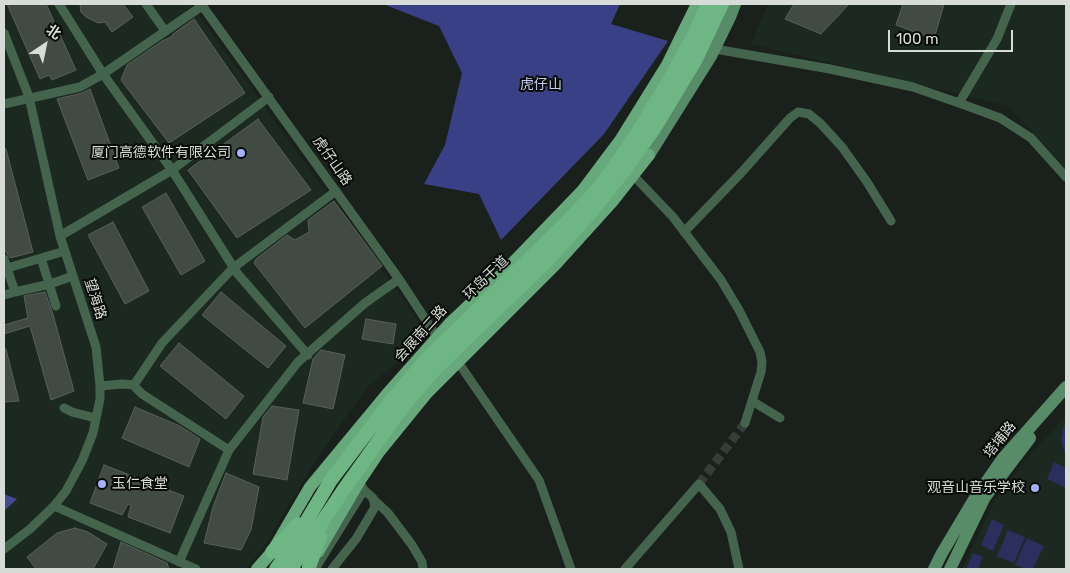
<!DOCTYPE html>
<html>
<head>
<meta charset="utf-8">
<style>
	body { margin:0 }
	#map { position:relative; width:1070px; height:573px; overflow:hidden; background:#1a211c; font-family:Rubik,"Noto Sans SC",sans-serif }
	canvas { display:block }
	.frame { position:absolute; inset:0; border:5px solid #d7dcd8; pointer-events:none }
	.north { position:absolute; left:20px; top:20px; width:50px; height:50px; -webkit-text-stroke:4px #070a07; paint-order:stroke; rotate:34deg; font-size:14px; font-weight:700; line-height:20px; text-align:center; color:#d7dcd8 }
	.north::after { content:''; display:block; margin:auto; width:18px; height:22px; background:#d7dcd8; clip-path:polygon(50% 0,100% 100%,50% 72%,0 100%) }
	.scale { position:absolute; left:888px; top:30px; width:125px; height:22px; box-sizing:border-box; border:2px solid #d7dcd8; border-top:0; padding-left:6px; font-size:15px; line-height:18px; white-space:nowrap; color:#d7dcd8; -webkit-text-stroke:4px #070a07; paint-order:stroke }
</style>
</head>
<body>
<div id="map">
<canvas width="1070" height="573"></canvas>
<div class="frame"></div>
<div class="north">北</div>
<div class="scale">100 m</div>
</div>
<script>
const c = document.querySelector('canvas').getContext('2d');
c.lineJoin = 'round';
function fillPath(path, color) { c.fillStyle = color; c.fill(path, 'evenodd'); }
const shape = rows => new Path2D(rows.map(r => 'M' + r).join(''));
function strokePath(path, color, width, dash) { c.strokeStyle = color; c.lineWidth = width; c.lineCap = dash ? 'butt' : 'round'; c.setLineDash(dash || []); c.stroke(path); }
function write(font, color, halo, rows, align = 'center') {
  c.font = font + ' Rubik,"Noto Sans SC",sans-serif'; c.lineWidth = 4; c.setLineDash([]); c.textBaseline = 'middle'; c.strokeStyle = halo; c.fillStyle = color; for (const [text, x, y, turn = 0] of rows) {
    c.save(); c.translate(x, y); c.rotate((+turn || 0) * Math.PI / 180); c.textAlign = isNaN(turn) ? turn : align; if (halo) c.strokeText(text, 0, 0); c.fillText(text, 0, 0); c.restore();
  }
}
fillPath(shape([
	[4,4,191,4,419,322,418,338,407,354,367,387,312,466,262,550,246,569,4,569],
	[768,4,1066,4,1066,169,1009,106,751,44],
	[1066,416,1066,569,962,569,996,498,1029,456]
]), '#1c2920');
fillPath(shape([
	[1066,422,1066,457,1061,440,1063,429],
	[1054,462,1066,468,1066,488,1047,479],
	[992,519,1004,525,993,551,981,545],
	[1008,530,1025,537,1014,563,997,556],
	[1027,538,1044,546,1033,569,1026,569,1015,565],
	[973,553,983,557,978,569,966,569]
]), '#2a2f5d');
fillPath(shape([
	[383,4,620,4,611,24,668,41,604,134,501,240,479,194,424,184,445,145,462,73,439,26]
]), '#3a4085');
fillPath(shape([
	[4,494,17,499,4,511]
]), '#434a90');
const building = shape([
	[7,4,46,4,76,70,52,80,49,75,40,79,7,4],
	[80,4,123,4,133,17,112,32,105,22,98,23,86,17,81,12,80,4],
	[794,4,849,4,821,34,785,19,794,4],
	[903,4,944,4,934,39,896,25,903,4],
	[194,19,245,93,169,143,121,80,127,65,162,41,171,37,173,34,194,19],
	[90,89,119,168,88,180,57,99,82,93,90,89],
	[258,119,311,190,237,238,188,170,258,119],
	[4,149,6,149,33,252,10,258,4,249,4,149],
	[166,193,205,261,181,275,142,207,166,193],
	[334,201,382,266,305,328,254,263,256,259,287,235,295,240,309,232,308,220,334,201],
	[113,222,149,291,125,304,88,235,113,222],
	[45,292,52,311,74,391,51,400,30,326,4,334,4,325,28,318,24,296,45,292],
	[221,292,286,346,268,368,202,315,221,292],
	[366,319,396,324,393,344,362,339,366,319],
	[179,343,244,396,226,419,160,366,179,343],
	[4,349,6,349,19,401,4,402,4,349],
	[321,350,345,355,333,409,303,403,313,359,321,350],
	[272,406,299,410,287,480,253,474,263,417,272,406],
	[135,407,180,426,200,439,189,467,122,438,135,407],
	[104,465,184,496,170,533,128,517,131,505,128,504,122,515,90,503,104,465],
	[226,473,259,487,251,530,241,550,204,543,213,507,226,473],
	[75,528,88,532,107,544,93,569,36,569,27,557,57,533,75,528],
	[121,542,167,563,169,569,113,569,121,542]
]);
fillPath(building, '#424a44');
strokePath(building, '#576059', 1);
strokePath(shape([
	[699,484,745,423]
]), '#363d38', 9, [9, 4.5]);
strokePath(shape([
	[59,4,103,74,172,170,237,273,308,355],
	[146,4,165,31],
	[201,4,399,279,437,337],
	[4,33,29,97,60,236,96,347,100,386,100,399,93,433,82,461,66,491,54,506,30,529,4,549],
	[715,49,830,69,913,87,959,103,1000,118,1031,138,1066,177],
	[959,103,997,39,1011,4],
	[4,104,80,87,103,74,202,6],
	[630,172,673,217,721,280,739,310,760,352,762,362,761,372,745,423],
	[684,232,741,173,790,118,798,112,809,114,820,123,842,147,867,182,891,221],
	[60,236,172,170,269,97],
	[41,258,56,306],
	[4,259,15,292,4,295],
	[4,269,65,251],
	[15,292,50,284,73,276],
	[458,362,539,480,571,569],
	[133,385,142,394,229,450,179,562],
	[100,386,122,384,134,385,162,343,233,268,336,191],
	[752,401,780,418],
	[64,408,72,412,95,418],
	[229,450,298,362,365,303,399,279],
	[373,499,388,513,412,545,422,562,423,569],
	[54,506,196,569],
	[315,569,364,490,359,482],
	[332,569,356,539,375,507,373,498,364,490],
	[625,569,699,484,720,509,731,532,739,569]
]), '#45644e', 9);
strokePath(shape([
	[649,155,711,56,730,17,735,4],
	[934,569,942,553,973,501,1003,458,1066,387],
	[950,569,985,497,1030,438]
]), '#588b68', 12);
strokePath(shape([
	[318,552,359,482,379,452,427,393,556,264,612,202,649,155],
	[257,569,272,552,310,487,387,394,451,322,504,272,582,191,621,139,667,65,697,4]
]), '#67a97c', 12);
strokePath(shape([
	[272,552,298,524],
	[309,567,320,537],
	[276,569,285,557,331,480,390,402,426,360,564,225,599,188,633,140,666,86,694,35,708,4],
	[291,569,344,489,404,405,435,369,545,263,593,210,626,168,654,129,695,61,722,4]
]), '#6eb785', 14);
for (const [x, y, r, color] of [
	[241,153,5,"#a5b1fc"],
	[102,484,5,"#a5b1fc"],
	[1035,488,5,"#a5b1fc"]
]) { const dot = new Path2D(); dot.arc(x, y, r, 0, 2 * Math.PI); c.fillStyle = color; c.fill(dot); strokePath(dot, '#070a07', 2); }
write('14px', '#c4ccf5', '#070a07', [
	["虎仔山",541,85]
]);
write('14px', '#d7dcd8', '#070a07', [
	["厦门高德软件有限公司",231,153],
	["玉仁食堂",112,484,"left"],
	["观音山音乐学校",1025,488]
], 'right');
write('14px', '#d7dcd8', '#070a07', [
	["虎仔山路",332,161,55],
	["环岛干道",486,278,-44],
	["望海路",95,299,72],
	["会展南二路",421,334,-48],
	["塔埔路",1000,440,-51]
]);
</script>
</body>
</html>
